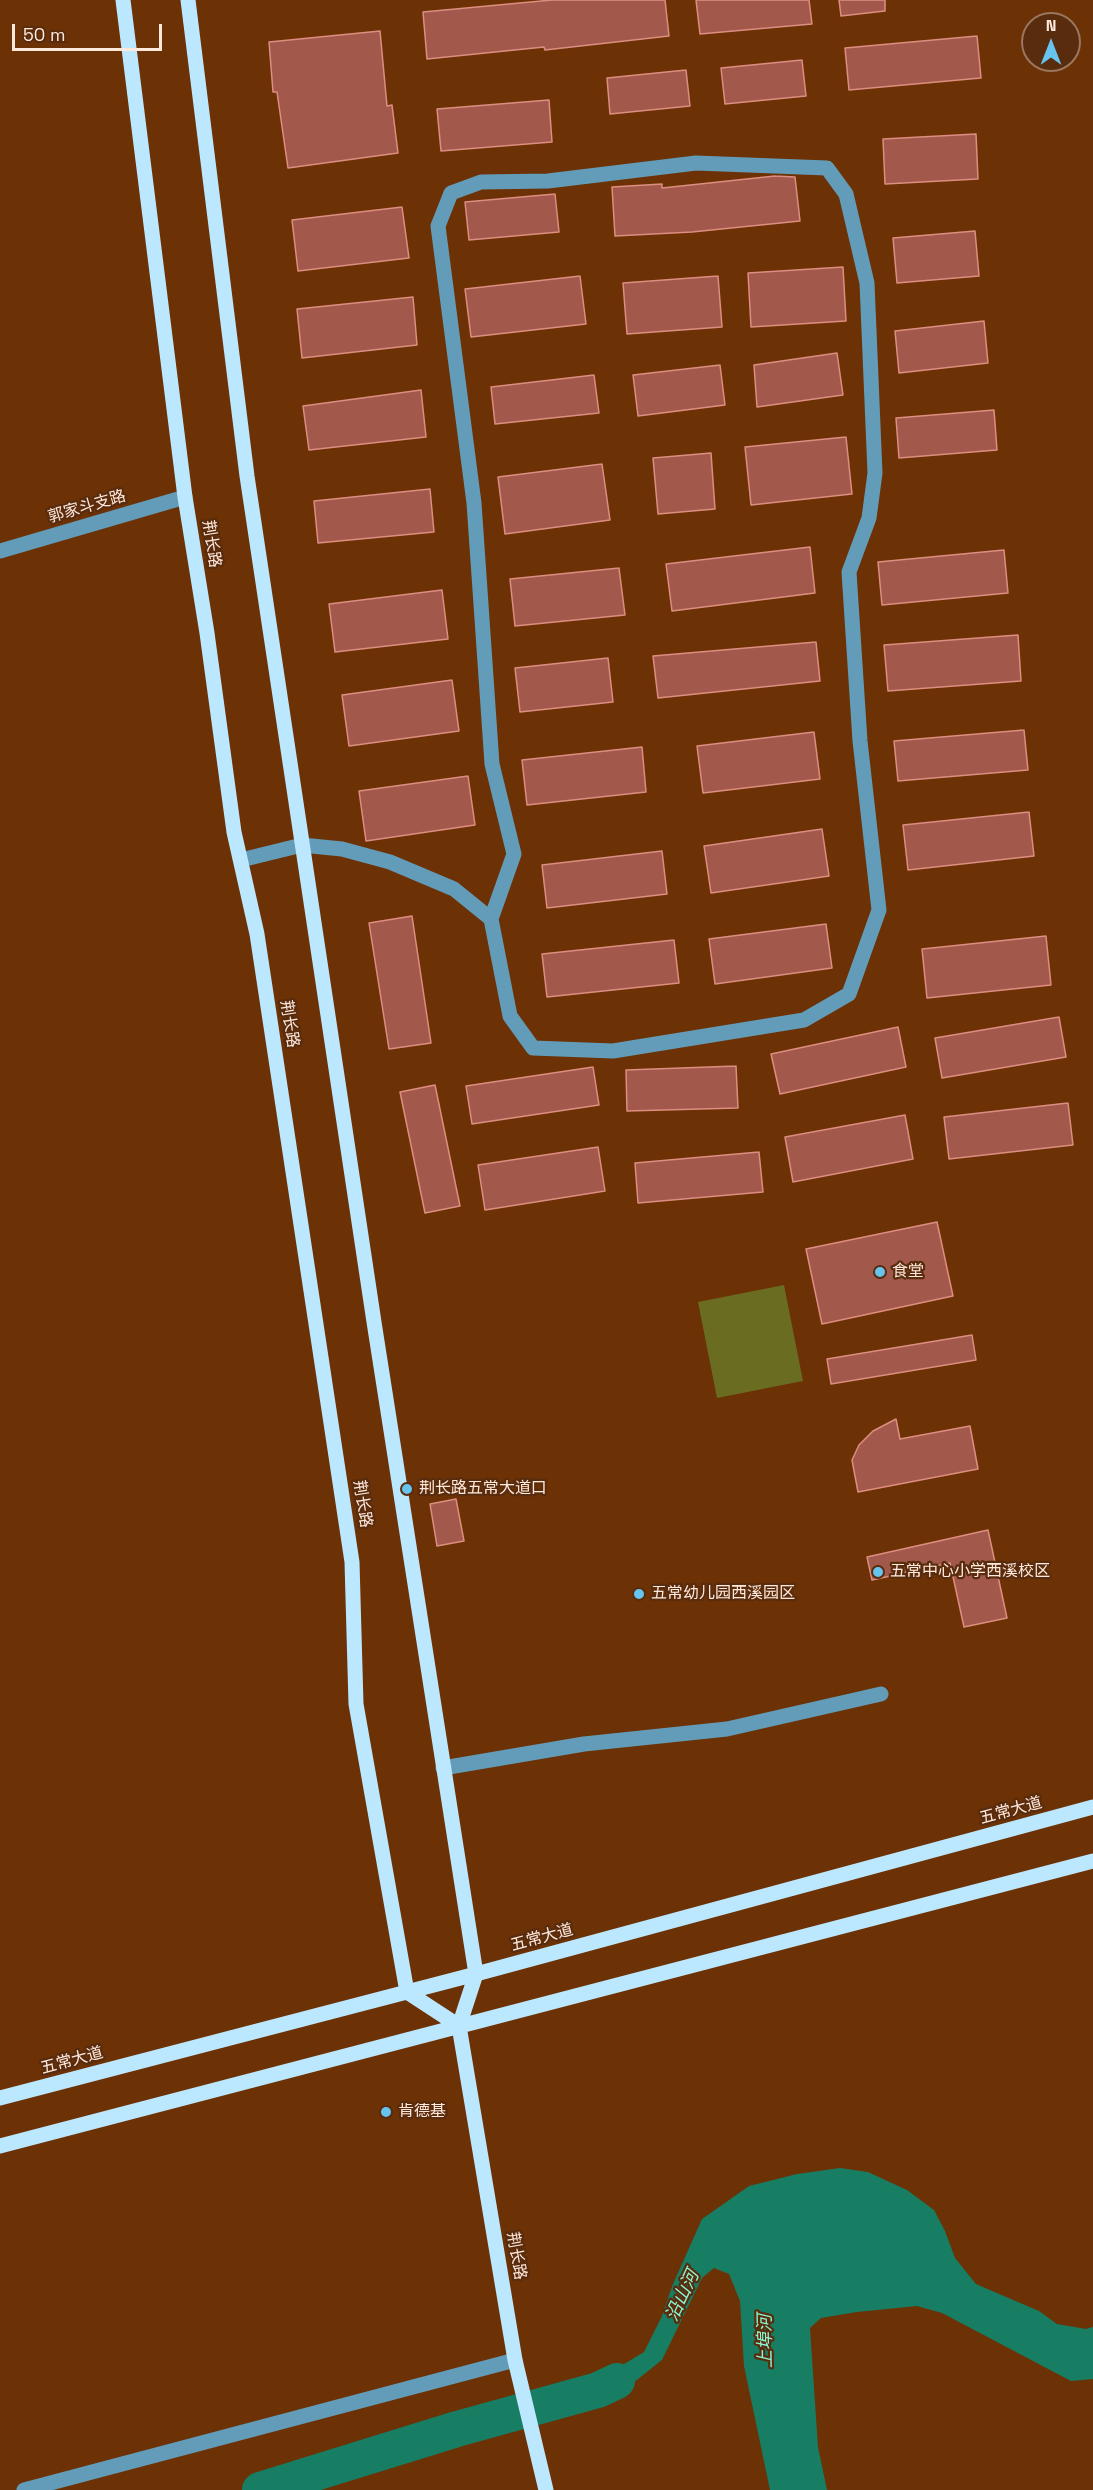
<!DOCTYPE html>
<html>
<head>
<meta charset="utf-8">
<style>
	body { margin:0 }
	#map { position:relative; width:1093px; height:2490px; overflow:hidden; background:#6c3104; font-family:"Space Grotesk",sans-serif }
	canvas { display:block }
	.north { position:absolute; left:1021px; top:12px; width:60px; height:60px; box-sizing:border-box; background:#592c0d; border:2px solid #9b7760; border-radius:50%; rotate:0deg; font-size:16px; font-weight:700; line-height:24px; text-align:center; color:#ffe8dc }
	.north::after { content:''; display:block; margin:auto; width:21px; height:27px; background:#67c4ef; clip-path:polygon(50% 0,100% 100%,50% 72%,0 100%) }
	.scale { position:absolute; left:12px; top:24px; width:150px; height:27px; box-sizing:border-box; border:3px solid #ffe8dc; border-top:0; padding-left:8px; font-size:18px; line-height:21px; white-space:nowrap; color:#ffe8dc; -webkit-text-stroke:4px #592c0d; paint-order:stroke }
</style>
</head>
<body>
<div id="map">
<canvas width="1093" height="2490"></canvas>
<div class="north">N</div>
<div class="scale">50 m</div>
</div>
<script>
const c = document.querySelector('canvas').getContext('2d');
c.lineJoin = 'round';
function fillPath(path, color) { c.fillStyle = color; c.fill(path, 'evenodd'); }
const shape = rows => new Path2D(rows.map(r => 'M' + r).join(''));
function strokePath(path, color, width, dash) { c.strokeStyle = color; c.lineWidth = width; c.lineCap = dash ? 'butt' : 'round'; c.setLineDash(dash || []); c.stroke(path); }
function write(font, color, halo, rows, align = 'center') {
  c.font = font + ' "Space Grotesk","Noto Sans SC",sans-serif'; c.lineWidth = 4.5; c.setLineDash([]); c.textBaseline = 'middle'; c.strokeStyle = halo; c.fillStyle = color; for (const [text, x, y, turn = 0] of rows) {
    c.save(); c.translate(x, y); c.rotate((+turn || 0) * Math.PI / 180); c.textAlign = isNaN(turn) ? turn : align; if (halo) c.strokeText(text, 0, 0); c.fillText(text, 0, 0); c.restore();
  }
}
fillPath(shape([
	[784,1285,803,1381,717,1398,698,1302]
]), '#6a6c22');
fillPath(shape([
	[840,2168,868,2172,907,2190,934,2210,945,2231,955,2258,976,2284,1039,2311,1057,2324,1086,2329,1093,2327,1093,2379,1071,2381,942,2313,917,2306,857,2312,821,2318,810,2328,818,2447,827,2490,770,2490,744,2366,740,2301,729,2274,714,2268,702,2278,662,2360,633,2383,601,2402,575,2413,567,2382,619,2367,644,2352,661,2318,673,2284,702,2219,749,2186,797,2174]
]), '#177d63');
strokePath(shape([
	[260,2490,457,2429,598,2390,617,2381]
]), '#177d63', 36);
const building = shape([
	[552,0,665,0,669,36,545,50,544,47,427,59,423,12,552,0],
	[696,0,809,0,812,24,700,34,696,0],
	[839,0,885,0,885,11,841,16,839,0],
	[380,31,387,106,392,105,398,153,288,168,277,92,273,92,269,42,380,31],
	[977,36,981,78,849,90,845,48,977,36],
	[802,60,806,96,725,104,721,68,802,60],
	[686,70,690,106,610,114,607,78,686,70],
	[549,100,552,142,441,151,437,109,549,100],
	[976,134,978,179,885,184,883,139,976,134],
	[775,176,795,177,800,221,692,232,615,236,612,187,662,184,662,188,775,176],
	[555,194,559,232,469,240,465,202,555,194],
	[402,207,409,258,298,271,292,220,402,207],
	[975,231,979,276,897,283,893,238,975,231],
	[843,267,846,321,751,327,748,273,843,267],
	[580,276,586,324,471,337,465,289,580,276],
	[718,276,722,327,627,334,623,283,718,276],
	[413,297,417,345,302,358,297,309,413,297],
	[984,321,988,363,899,373,895,331,984,321],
	[837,353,843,395,757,407,754,365,837,353],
	[720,365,725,405,638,416,633,375,720,365],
	[594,375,599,413,495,424,491,387,594,375],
	[421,390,426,437,309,450,303,406,421,390],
	[994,410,997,450,899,458,896,418,994,410],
	[846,437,852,494,751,505,745,447,846,437],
	[711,453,715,509,658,514,653,458,711,453],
	[602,464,610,520,505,534,498,477,602,464],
	[430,489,434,532,318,543,314,501,430,489],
	[810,547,815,593,672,611,666,564,810,547],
	[1004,550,1008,593,882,605,878,562,1004,550],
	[619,568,625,615,515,626,510,579,619,568],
	[442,590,448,639,335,652,329,604,442,590],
	[1018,635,1021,681,888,691,884,645,1018,635],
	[816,642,820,681,658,698,653,656,816,642],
	[608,658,613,702,520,712,515,668,608,658],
	[452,680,459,731,349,746,342,695,452,680],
	[1024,730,1028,770,898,781,894,741,1024,730],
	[814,732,820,779,703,793,697,746,814,732],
	[642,747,646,792,527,805,522,760,642,747],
	[468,776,475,825,366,841,359,791,468,776],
	[1029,812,1034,856,908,870,903,825,1029,812],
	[822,829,829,876,711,893,704,846,822,829],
	[662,851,667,894,547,908,542,865,662,851],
	[412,916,431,1043,389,1049,369,923,412,916],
	[826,924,832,968,715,984,709,939,826,924],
	[1046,936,1051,985,927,998,922,949,1046,936],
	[674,940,679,983,547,997,542,954,674,940],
	[1059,1017,1066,1057,942,1078,935,1038,1059,1017],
	[898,1027,906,1067,780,1094,771,1054,898,1027],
	[736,1066,738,1108,627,1111,626,1070,736,1066],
	[593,1067,599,1105,472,1124,466,1086,593,1067],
	[435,1085,460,1206,425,1213,400,1092,435,1085],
	[1068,1103,1073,1145,949,1159,944,1117,1068,1103],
	[905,1115,913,1159,793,1182,785,1137,905,1115],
	[598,1147,605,1191,485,1210,478,1165,598,1147],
	[759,1152,763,1192,638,1203,635,1163,759,1152],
	[937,1222,953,1296,822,1324,806,1249,937,1222],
	[972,1335,976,1360,831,1384,827,1359,972,1335],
	[896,1419,900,1439,970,1426,978,1469,858,1492,852,1460,859,1445,873,1431,896,1419],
	[456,1499,464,1541,437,1546,430,1504,456,1499],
	[988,1530,1007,1618,964,1627,950,1563,872,1580,867,1557,988,1530]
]);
fillPath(building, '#a2594c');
strokePath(building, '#dd8e81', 1.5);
strokePath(shape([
	[0,551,185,497],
	[241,860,302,845,342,849,390,862,454,889,491,919,510,1016,533,1048,613,1051,804,1020,849,994,879,910,860,741,849,572,869,518,875,473,867,283,846,194,827,168,696,163,548,181,481,182,451,193,438,226,474,503,492,764,514,854,491,919],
	[443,1768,584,1744,727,1729,881,1694],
	[24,2490,515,2360]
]), '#629cb8', 15);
strokePath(shape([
	[123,0,185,497,207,633,234,832,257,934,352,1562,356,1704,407,1992,459,2026],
	[188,0,247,476,374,1322,476,1974,459,2026,515,2360,546,2490],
	[0,2098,476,1974,1093,1807],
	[0,2146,1093,1861]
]), '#bce8ff', 15);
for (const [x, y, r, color] of [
	[880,1272,6,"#67c4ef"],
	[407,1489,6,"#67c4ef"],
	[878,1572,6,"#67c4ef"],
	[639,1594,6,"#67c4ef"],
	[386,2112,6,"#67c4ef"]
]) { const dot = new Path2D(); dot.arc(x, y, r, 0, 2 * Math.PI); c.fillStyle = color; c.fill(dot); strokePath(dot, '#592c0d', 2); }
write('16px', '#ffe8dc', '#592c0d', [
	["郭家斗支路",87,507,-16],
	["荆长路",211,544,81],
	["荆长路",289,1024,81],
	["荆长路",362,1504,81],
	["五常大道",1011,1811,-15],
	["五常大道",542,1938,-15],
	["五常大道",72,2061,-15],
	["荆长路",516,2256,80]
]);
write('16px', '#ffe8dc', '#592c0d', [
	["食堂",892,1272],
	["荆长路五常大道口",419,1489],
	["五常中心小学西溪校区",890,1572],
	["五常幼儿园西溪园区",651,1594],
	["肯德基",398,2112]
], 'left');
write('italic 18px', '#89f8d4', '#592c0d', [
	["沿山河",683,2296,-65],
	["上埠河",766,2341,-91]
]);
</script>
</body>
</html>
